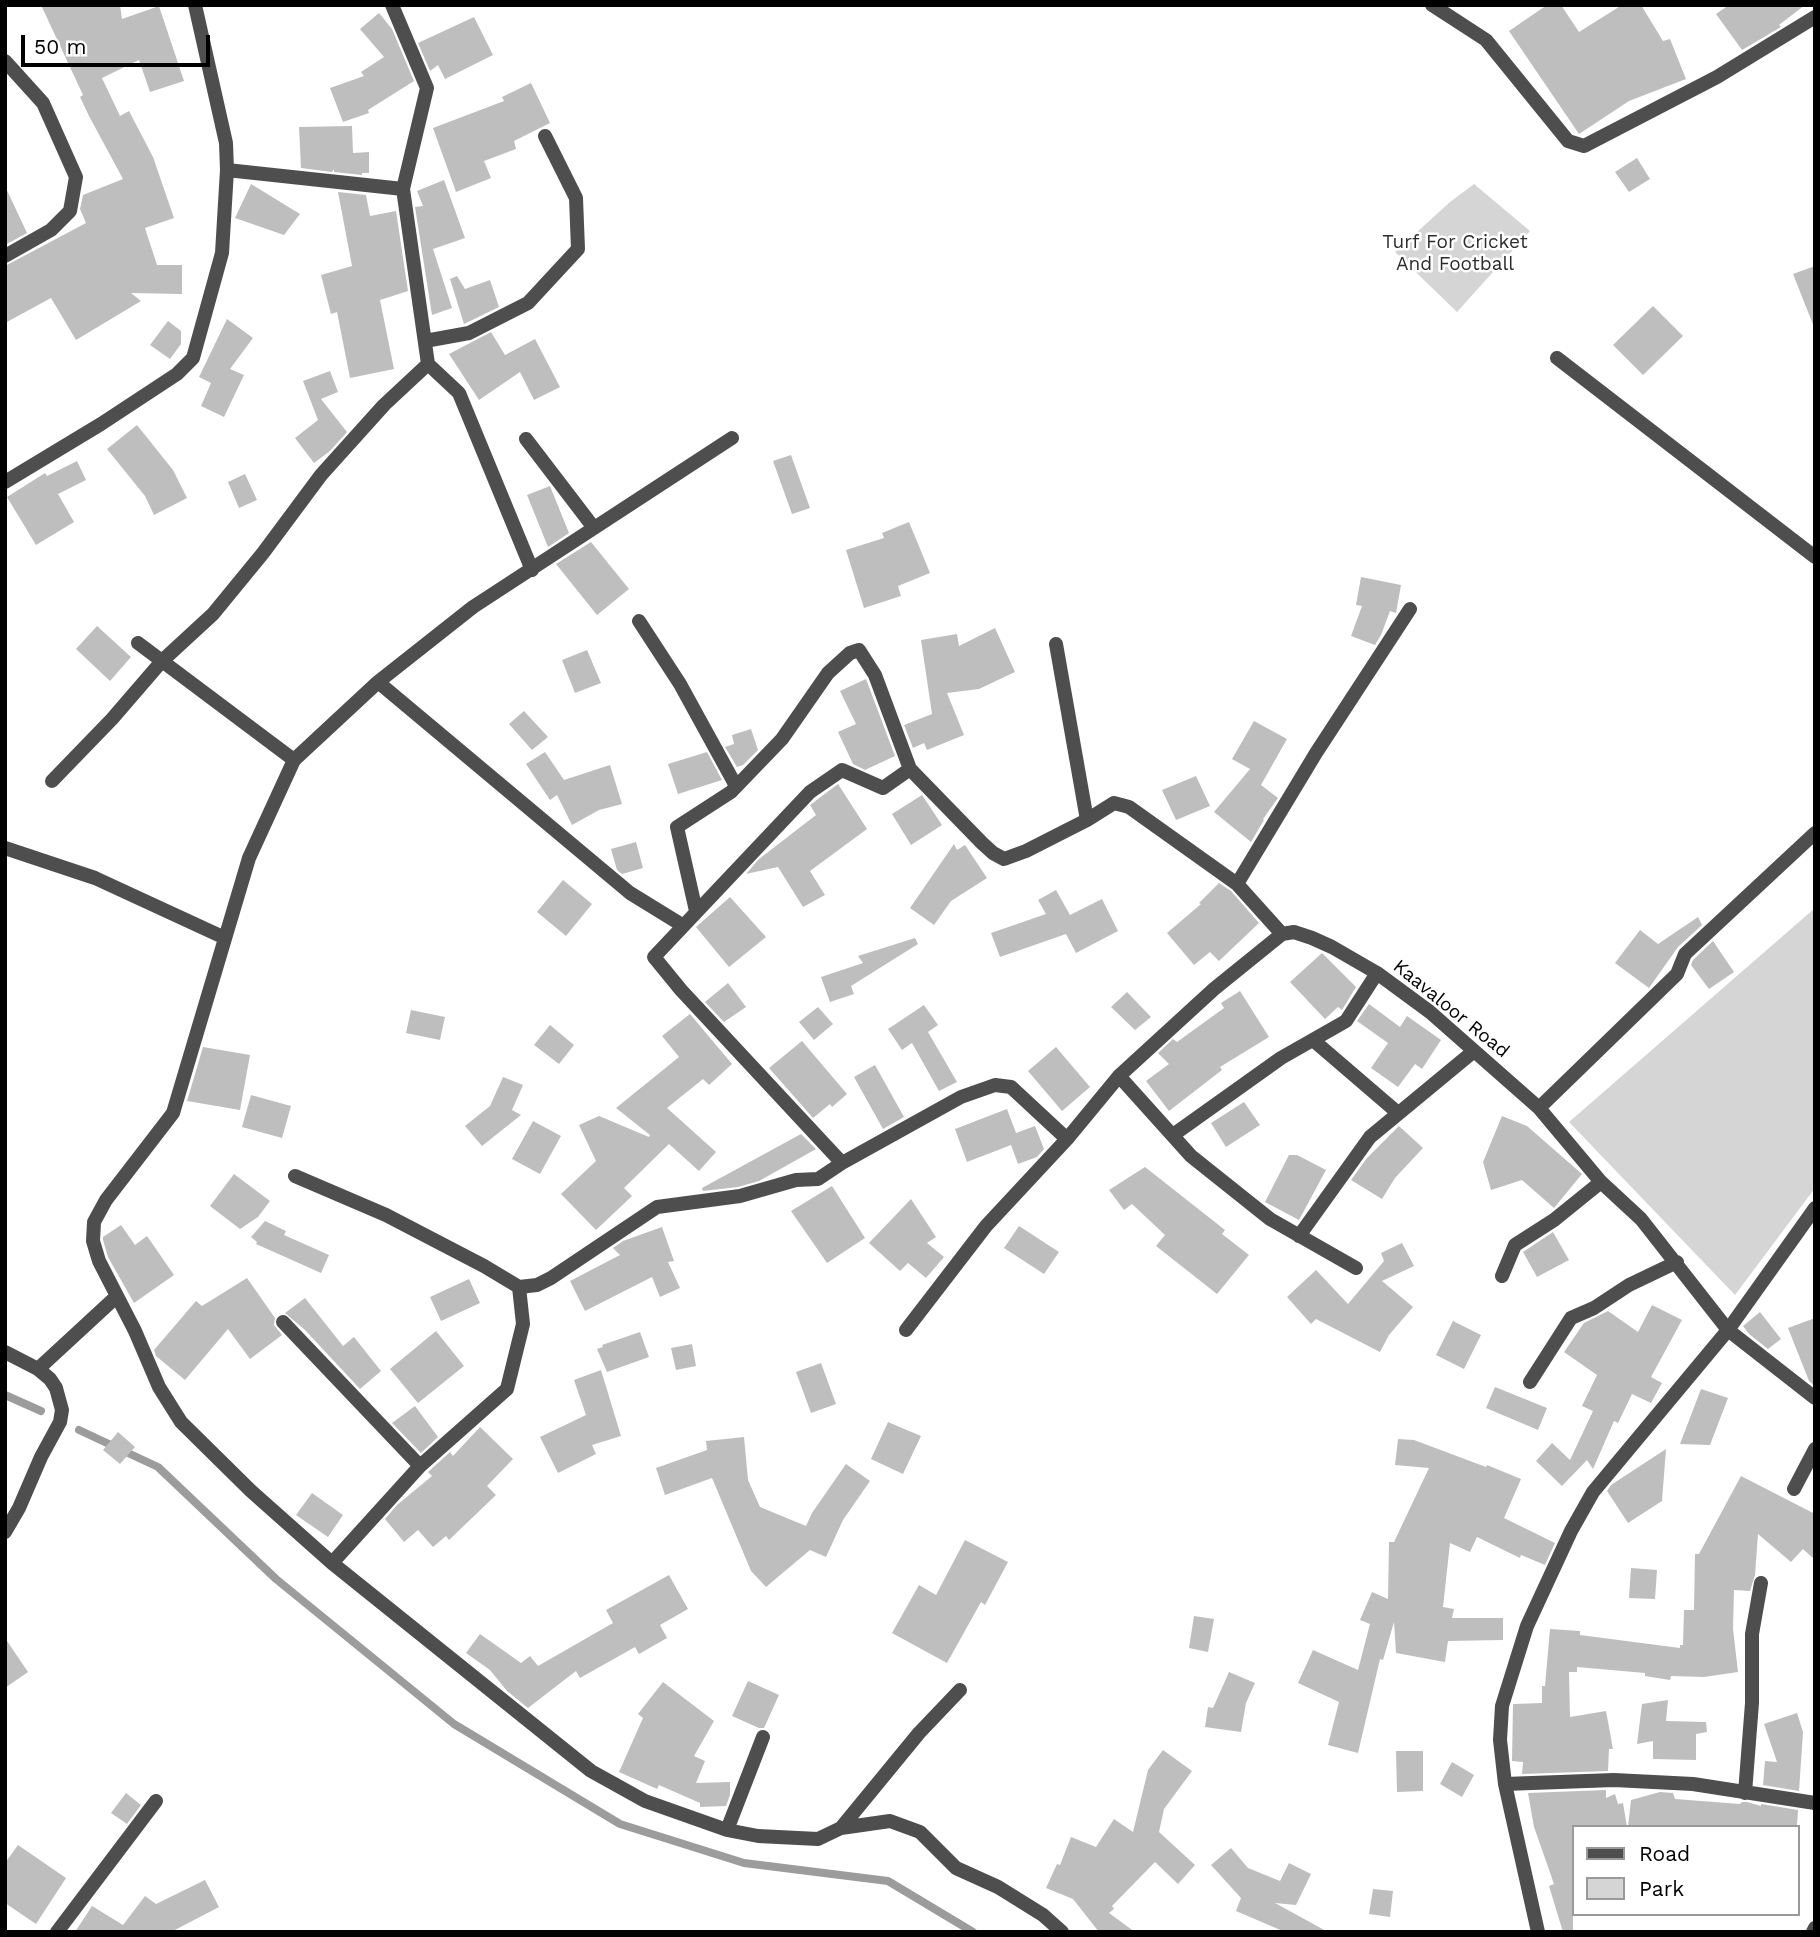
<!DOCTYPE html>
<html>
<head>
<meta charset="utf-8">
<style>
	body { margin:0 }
	#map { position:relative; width:1820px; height:1937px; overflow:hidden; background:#fff; font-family:"Work Sans",sans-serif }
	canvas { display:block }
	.frame { position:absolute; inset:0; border:7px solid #000; pointer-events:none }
	.legend { position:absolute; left:1572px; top:1825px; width:228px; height:91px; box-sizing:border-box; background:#fff; border:2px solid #999; margin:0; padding:9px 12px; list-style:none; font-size:21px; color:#000 }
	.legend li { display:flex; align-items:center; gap:14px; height:35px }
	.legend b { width:35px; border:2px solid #999 }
	.scale { position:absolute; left:21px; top:35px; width:189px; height:32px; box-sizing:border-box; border:4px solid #000; border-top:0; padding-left:9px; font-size:21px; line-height:24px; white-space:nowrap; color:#000; -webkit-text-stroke:5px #fff; paint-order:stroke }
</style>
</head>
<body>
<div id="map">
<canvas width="1820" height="1937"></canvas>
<div class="frame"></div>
<ul class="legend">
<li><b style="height:9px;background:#4e4e4e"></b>Road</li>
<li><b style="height:19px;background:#d5d5d5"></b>Park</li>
</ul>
<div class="scale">50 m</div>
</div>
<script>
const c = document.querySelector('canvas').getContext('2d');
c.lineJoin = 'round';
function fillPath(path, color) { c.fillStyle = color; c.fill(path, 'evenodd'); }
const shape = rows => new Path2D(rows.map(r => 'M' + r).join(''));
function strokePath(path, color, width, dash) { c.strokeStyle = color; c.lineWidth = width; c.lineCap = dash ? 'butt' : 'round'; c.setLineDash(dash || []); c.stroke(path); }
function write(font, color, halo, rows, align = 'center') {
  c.font = font + ' "Work Sans",sans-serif'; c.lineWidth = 5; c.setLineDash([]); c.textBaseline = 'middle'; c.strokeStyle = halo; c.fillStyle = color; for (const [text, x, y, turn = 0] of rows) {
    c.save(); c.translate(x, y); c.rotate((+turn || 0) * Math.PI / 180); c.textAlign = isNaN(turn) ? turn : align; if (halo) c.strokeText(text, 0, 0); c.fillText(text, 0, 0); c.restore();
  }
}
fillPath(shape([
	[1474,184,1530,231,1457,312,1395,252,1450,202],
	[1815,908,1815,1188,1735,1295,1569,1122]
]), '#d5d5d5');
strokePath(shape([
	[5,1395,41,1411],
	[79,1430,158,1467,276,1579,454,1724,620,1824,744,1863,888,1881,973,1932]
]), '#9c9c9c', 8);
fillPath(shape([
	[41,5,120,5,122,19,159,6,184,81,150,92,139,60,102,78,120,116,129,111,153,157,174,218,145,228,157,265,182,265,182,294,131,293,141,301,76,340,51,298,5,323,5,266,86,223,80,209,83,195,123,179,89,116,80,97,83,95],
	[1547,5,1561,5,1579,32,1622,5,1641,5,1663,41,1670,39,1686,79,1629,101,1579,134,1509,31],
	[1729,5,1805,5,1779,25,1781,27,1742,50,1716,14],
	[379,13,392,29,414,81,368,110,369,113,343,122,330,88,364,76,361,72,384,57,360,29],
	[474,17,493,55,445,79,438,65,430,71,418,43],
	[531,83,550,123,514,141,516,149,484,161,491,178,456,192,433,128,504,101,502,97],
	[352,126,353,153,369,152,369,173,362,173,362,175,334,172,334,169,332,172,301,168,299,127],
	[1637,158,1650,179,1629,192,1615,172],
	[444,180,465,238,433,249,452,308,432,315,415,207,423,206,417,191],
	[251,184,300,214,284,235,235,218],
	[5,186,27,233,5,245],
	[338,192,366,195,370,216,396,211,408,291,380,300,394,369,350,378,337,312,331,314,321,275,352,266],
	[1815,266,1815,327,1814,327,1793,274],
	[457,276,465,289,490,280,499,307,464,324,450,279],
	[1653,306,1683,336,1643,375,1613,345],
	[227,319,253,338,230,369,244,375,224,417,201,406,211,383,199,377],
	[168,321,181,331,181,344,170,359,150,345],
	[491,332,505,355,535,339,560,387,534,400,520,372,479,400,449,354],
	[330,371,338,392,321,399,347,432,330,451,314,463,295,438,318,420,303,381],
	[137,425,173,470,187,498,154,515,145,496,107,449],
	[791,455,810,508,792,514,773,461],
	[77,461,86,480,58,494,74,522,36,545,7,497,45,473,47,476],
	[245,474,257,500,239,508,228,482],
	[550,486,569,533,548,547,527,495],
	[909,522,930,573,898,586,901,596,864,608,846,550,884,538,882,533],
	[591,542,629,589,597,615,556,564],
	[1361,577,1401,585,1396,613,1390,611,1381,635,1375,645,1351,636,1362,606,1356,605],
	[97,626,131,657,110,681,76,649],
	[995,628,1015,672,979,689,947,693,964,735,927,750,924,743,913,748,904,725,932,714,921,640,957,634,959,646],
	[587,650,601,683,575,693,562,660],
	[866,679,895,756,865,770,853,764,838,732,856,724,840,691],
	[524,711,548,737,532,750,509,724],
	[1254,721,1287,739,1261,785,1278,798,1263,819,1264,820,1251,842,1214,812,1250,769,1232,759],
	[751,729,758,750,743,765,737,767,725,747,734,744,732,735],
	[545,752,564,780,610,765,622,804,599,810,572,825,557,795,550,800,526,764],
	[707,752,722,780,678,794,668,764],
	[1196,776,1210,806,1176,820,1162,790],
	[838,784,867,829,810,871,825,895,803,907,778,867,746,874,759,859,816,815,810,805],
	[922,795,942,825,911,845,892,814],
	[636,842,643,868,622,874,617,870,611,849],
	[954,844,957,850,965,845,987,878,951,901,934,925,910,908],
	[563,880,592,904,566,936,537,912],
	[1219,883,1231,891,1259,923,1219,961,1210,952,1194,965,1167,933,1201,904,1199,903],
	[1056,890,1070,915,1102,899,1118,931,1076,953,1066,934,1000,957,991,933,1046,914,1038,900],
	[730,897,766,937,729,967,696,927],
	[1698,917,1702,925,1678,947,1649,988,1615,963,1640,930,1658,944],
	[915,938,918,944,851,986,854,994,830,1002,821,977,863,963,858,956],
	[1713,941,1734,972,1709,989,1691,965,1693,960],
	[1322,953,1356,987,1342,1010,1338,1007,1325,1019,1290,982],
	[728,983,746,1007,724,1022,705,1002],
	[1240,991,1269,1037,1220,1067,1222,1070,1169,1111,1146,1081,1169,1064,1158,1053,1173,1039,1177,1042,1224,1008,1221,1003],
	[1127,992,1151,1017,1135,1030,1111,1007],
	[1369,1004,1400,1027,1407,1016,1441,1040,1422,1069,1415,1064,1398,1087,1371,1068,1388,1043,1357,1021],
	[924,1005,938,1025,928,1032,957,1082,939,1091,912,1043,902,1050,888,1029],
	[818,1007,833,1024,814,1040,799,1022],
	[411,1010,445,1017,440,1040,406,1033],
	[690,1014,732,1064,709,1085,703,1079,667,1108,716,1152,699,1171,669,1144,624,1188,632,1196,596,1230,561,1194,596,1161,579,1125,599,1116,649,1137,650,1135,616,1108,679,1057,662,1036],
	[550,1025,574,1045,559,1064,534,1045],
	[802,1041,847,1094,832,1107,830,1104,813,1118,769,1068],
	[203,1047,250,1055,240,1110,187,1101],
	[1056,1047,1090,1087,1062,1111,1028,1071],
	[875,1065,904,1117,883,1129,854,1077],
	[503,1077,523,1085,512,1110,521,1115,482,1146,465,1126,490,1106],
	[251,1095,291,1106,282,1138,242,1127],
	[1244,1102,1260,1125,1226,1147,1211,1123],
	[1007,1109,1016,1133,1035,1126,1044,1149,1037,1157,1018,1164,1011,1145,967,1162,955,1129],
	[1502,1116,1527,1126,1582,1174,1554,1208,1522,1180,1491,1190,1483,1162],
	[533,1121,561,1136,540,1174,512,1159],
	[1399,1126,1423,1148,1395,1178,1382,1199,1351,1180,1367,1158],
	[801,1134,816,1149,759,1181,738,1187,703,1191,702,1188],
	[1289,1155,1297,1155,1326,1170,1299,1220,1265,1202],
	[1145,1167,1225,1230,1222,1234,1249,1255,1217,1294,1156,1246,1165,1235,1132,1204,1124,1210,1109,1190],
	[234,1174,270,1201,258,1217,240,1229,210,1206],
	[832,1186,865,1238,827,1263,791,1211],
	[911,1199,936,1237,927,1243,944,1257,926,1278,908,1263,900,1271,869,1243],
	[265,1221,286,1231,284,1235,329,1255,321,1273,256,1244,257,1242,251,1237],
	[121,1225,135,1245,147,1236,174,1275,134,1303,108,1257,103,1240,103,1237],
	[1019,1226,1059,1252,1044,1274,1004,1248],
	[662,1227,674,1261,668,1262,680,1288,660,1297,652,1277,585,1311,570,1281,620,1255,613,1248,623,1241],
	[1553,1232,1569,1260,1537,1277,1523,1252],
	[1402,1243,1414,1266,1382,1281,1413,1307,1389,1335,1380,1352,1316,1319,1311,1324,1287,1297,1316,1270,1348,1304,1384,1261,1381,1253],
	[247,1278,275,1318,274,1325,282,1335,250,1359,228,1329,185,1380,156,1356,154,1350,196,1301,202,1306],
	[469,1279,480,1303,441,1321,430,1297],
	[305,1298,343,1346,354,1337,381,1371,360,1389,305,1330,285,1313],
	[1652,1305,1682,1320,1651,1377,1662,1383,1651,1403,1632,1394,1618,1423,1614,1421,1593,1469,1587,1460,1562,1486,1536,1461,1552,1443,1570,1460,1593,1411,1582,1406,1597,1375,1564,1352,1584,1323,1608,1311,1638,1332],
	[1760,1312,1781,1339,1768,1349,1749,1334,1743,1326],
	[1815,1318,1815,1386,1809,1381,1788,1328],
	[1453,1321,1481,1335,1464,1369,1436,1355],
	[436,1331,464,1366,418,1403,390,1369],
	[640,1332,649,1357,607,1372,597,1349,603,1347,602,1345],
	[692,1344,696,1366,676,1370,671,1348],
	[821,1363,836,1404,811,1413,796,1372],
	[601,1370,621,1436,592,1445,596,1454,558,1473,540,1437,586,1415,574,1380],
	[1495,1387,1547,1408,1538,1430,1486,1408],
	[1701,1389,1728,1398,1710,1445,1680,1444],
	[415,1406,438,1437,421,1453,392,1423],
	[888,1422,921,1436,903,1474,871,1459],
	[480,1427,513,1459,487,1486,496,1495,449,1540,446,1536,433,1547,418,1530,404,1542,385,1519,397,1505,432,1476,428,1472,450,1452,453,1456],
	[118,1432,135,1447,120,1464,103,1450],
	[744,1437,748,1480,760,1507,806,1526,812,1513,846,1464,870,1481,843,1520,826,1557,810,1550,766,1587,751,1571,712,1478,665,1495,656,1468,707,1450,706,1441],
	[1398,1439,1414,1440,1486,1467,1487,1465,1521,1479,1504,1518,1555,1543,1545,1565,1521,1555,1520,1558,1477,1537,1470,1552,1450,1543,1443,1607,1454,1609,1452,1618,1503,1618,1503,1640,1448,1641,1445,1662,1396,1653,1394,1622,1383,1660,1380,1659,1358,1753,1328,1745,1339,1702,1298,1683,1313,1650,1358,1670,1370,1624,1360,1620,1372,1592,1388,1599,1389,1542,1394,1542,1429,1468,1395,1465],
	[1666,1449,1662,1501,1628,1523,1607,1491,1611,1485],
	[1741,1476,1815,1514,1815,1560,1803,1549,1791,1562,1758,1534,1755,1575,1750,1591,1734,1590,1733,1629,1738,1672,1704,1677,1671,1676,1670,1680,1645,1676,1645,1673,1577,1667,1577,1672,1569,1672,1570,1717,1606,1711,1613,1749,1609,1749,1608,1771,1522,1774,1523,1762,1512,1761,1513,1704,1542,1703,1542,1686,1545,1686,1550,1629,1580,1631,1580,1635,1680,1648,1680,1645,1683,1645,1684,1610,1694,1610,1695,1554,1699,1554],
	[312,1493,343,1515,328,1537,296,1515],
	[965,1540,1008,1562,985,1605,981,1602,947,1663,892,1633,919,1585,936,1595],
	[1631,1568,1657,1570,1655,1599,1629,1598],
	[669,1575,688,1609,660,1625,667,1638,639,1654,635,1647,580,1678,576,1671,528,1708,507,1691,490,1670,466,1653,480,1634,521,1663,530,1656,538,1666,613,1623,606,1610],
	[1194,1616,1214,1619,1208,1652,1189,1648],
	[5,1638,28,1672,5,1688],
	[1229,1672,1255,1683,1246,1703,1241,1732,1205,1727,1208,1707,1213,1708],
	[748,1681,779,1695,764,1728,759,1728,732,1716],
	[663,1682,714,1721,694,1756,705,1761,696,1783,730,1782,730,1795,726,1806,700,1807,700,1803,659,1785,657,1789,619,1772,643,1718,638,1714],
	[1668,1700,1666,1721,1706,1722,1707,1732,1696,1734,1696,1760,1653,1759,1653,1741,1637,1744,1642,1704],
	[1797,1713,1803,1732,1799,1791,1763,1785,1765,1761,1777,1762,1764,1724],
	[1163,1750,1192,1771,1164,1809,1159,1832,1195,1865,1178,1884,1155,1862,1112,1906,1114,1909,1109,1913,1135,1932,1099,1932,1073,1899,1046,1888,1057,1864,1060,1865,1071,1837,1096,1847,1114,1819,1133,1832,1148,1770],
	[1396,1751,1423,1751,1423,1791,1397,1792],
	[1452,1762,1474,1775,1462,1797,1440,1784],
	[1606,1790,1606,1798,1615,1794,1618,1804,1623,1803,1627,1827,1573,1827,1573,1932,1563,1932,1549,1886,1554,1884,1534,1827,1528,1793],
	[1660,1792,1673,1793,1675,1799,1740,1804,1742,1802,1747,1802,1761,1806,1761,1804,1798,1810,1797,1826,1799,1827,1628,1827,1631,1800],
	[126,1793,141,1805,127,1824,111,1813],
	[18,1845,66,1878,36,1924,5,1903,5,1863],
	[1231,1848,1248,1868,1280,1881,1289,1863,1311,1874,1296,1905,1275,1903,1328,1932,1285,1932,1236,1911,1241,1898,1211,1865],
	[205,1880,219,1907,171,1932,75,1932,92,1906,123,1925,145,1896,156,1904],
	[1373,1889,1393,1891,1390,1917,1369,1914]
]), '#bebebe');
strokePath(shape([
	[392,5,427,88,403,189,428,364,459,393,532,570],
	[1432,5,1486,40,1568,141,1584,146,1717,77,1815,17],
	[5,61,43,103,76,177,70,211,51,230,5,256],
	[227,170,403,189],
	[425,341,469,333,528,303,578,249,576,198,545,136],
	[1557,358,1815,557],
	[732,438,473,607,378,682,294,760,249,858,173,1113,106,1200,94,1222,93,1241,99,1261,135,1331,159,1387,181,1422,251,1491,332,1563,591,1771,645,1801,727,1830,758,1836,818,1839,841,1828,890,1821,920,1832,956,1868,998,1887,1043,1915,1062,1932],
	[526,439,594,528],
	[5,482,101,424,177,374,193,358,222,253,227,170,226,143,195,5],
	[639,621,680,684,736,786],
	[138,643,294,760],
	[1056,644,1087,820],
	[378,682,630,893,682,925],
	[52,781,112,719,162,661,213,614,263,553,321,475,384,405,428,364],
	[5,848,95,878,225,938],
	[1237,884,1316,753,1410,609],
	[696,911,677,827,731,792,782,739,828,673,850,653,859,650,875,675,910,769],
	[1313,1040,1398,1113],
	[1119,1076,1191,1156,1270,1219,1356,1268],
	[1539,1108,1601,1182,1641,1219,1728,1330,1815,1398],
	[1173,1135,1281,1058,1346,1021,1377,973],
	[842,1163,681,990,654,957,810,792,842,770,883,788,910,769,982,843,993,853,1004,859,1026,851,1087,820,1114,803,1129,807,1237,884,1282,934],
	[295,1176,386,1215,484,1266,519,1287,537,1285,551,1278,657,1207,740,1196,796,1180,818,1179,842,1163,961,1097,995,1085,1011,1087,1067,1139],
	[1299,1236,1370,1137,1474,1051],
	[1502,1276,1515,1245,1554,1220,1601,1182],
	[283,1322,420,1466],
	[906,1330,986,1226,1067,1139,1119,1076,1214,989,1282,934,1294,932,1312,938,1332,947,1377,973,1430,1012,1539,1108,1677,974,1685,954,1815,833],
	[5,1352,38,1369,50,1379,56,1388,62,1410,60,1422,41,1457,19,1508,5,1532],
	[38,1369,116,1297],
	[1530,1382,1571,1318,1594,1308,1629,1285,1677,1262],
	[1794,1489,1815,1449],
	[332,1563,420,1466,507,1389,523,1324,519,1287],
	[1505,1784,1500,1740,1502,1706,1527,1626,1571,1531,1593,1492,1728,1330,1815,1208],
	[1745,1793,1752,1703,1752,1634,1761,1583],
	[841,1828,919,1733,960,1690],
	[727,1830,763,1737],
	[57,1932,156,1801],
	[1538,1932,1505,1784,1614,1780,1693,1784,1815,1803],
	[1813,1932,1815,1928]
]), '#4e4e4e', 14);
write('19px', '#2c2c2c', '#fff', [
	["Turf For Cricket",1455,242],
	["And Football",1455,264]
]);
write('19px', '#000', '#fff', [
	["Kaavaloor Road",1451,1009,39]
]);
</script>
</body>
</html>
